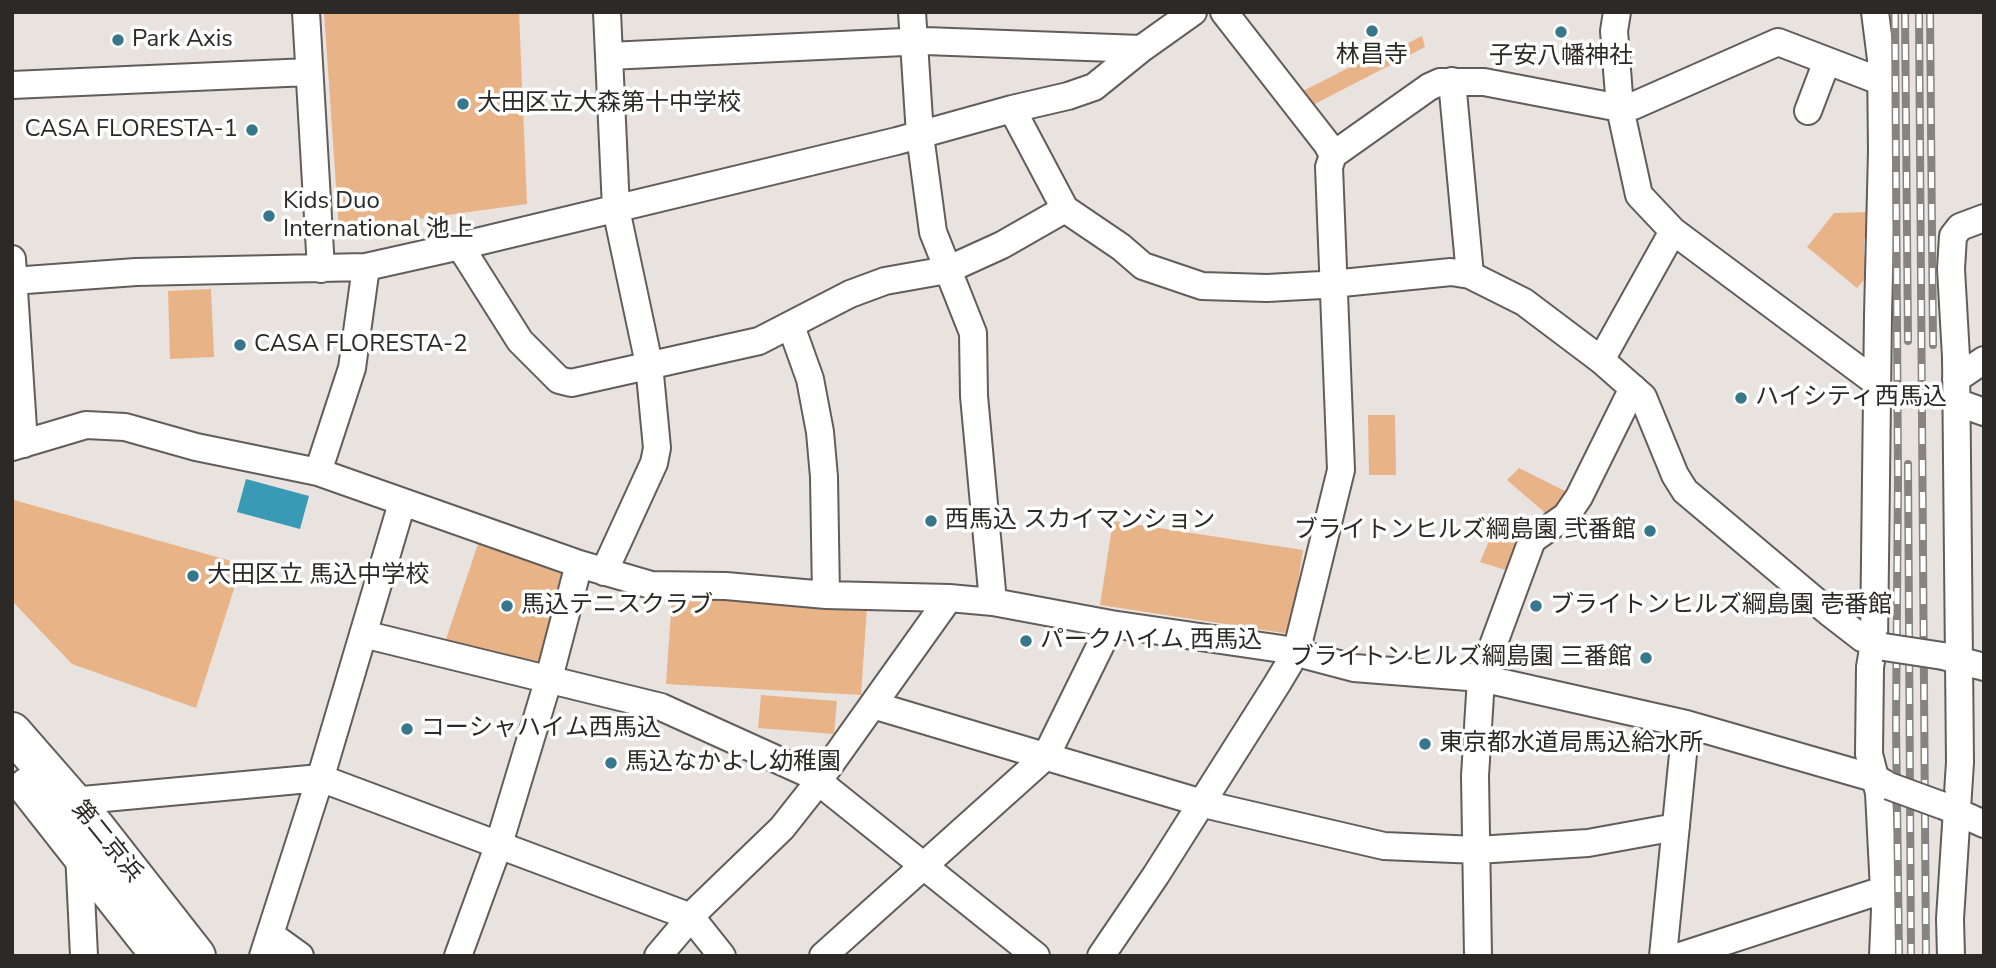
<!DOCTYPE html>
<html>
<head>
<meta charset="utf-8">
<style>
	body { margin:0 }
	#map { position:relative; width:1996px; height:968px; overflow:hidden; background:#e9e3df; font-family:"Nunito Sans",sans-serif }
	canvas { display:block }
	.frame { position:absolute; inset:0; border:14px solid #2c2a29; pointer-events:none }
</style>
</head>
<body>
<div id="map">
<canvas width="1996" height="968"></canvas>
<div class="frame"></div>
</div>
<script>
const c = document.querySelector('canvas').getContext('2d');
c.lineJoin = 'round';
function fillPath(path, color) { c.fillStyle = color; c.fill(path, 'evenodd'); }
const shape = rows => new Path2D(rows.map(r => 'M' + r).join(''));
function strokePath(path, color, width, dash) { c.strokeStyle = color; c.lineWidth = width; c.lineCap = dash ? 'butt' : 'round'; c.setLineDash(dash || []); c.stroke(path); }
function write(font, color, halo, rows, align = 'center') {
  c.font = font + ' "Nunito Sans","Noto Sans JP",sans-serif'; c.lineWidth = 7; c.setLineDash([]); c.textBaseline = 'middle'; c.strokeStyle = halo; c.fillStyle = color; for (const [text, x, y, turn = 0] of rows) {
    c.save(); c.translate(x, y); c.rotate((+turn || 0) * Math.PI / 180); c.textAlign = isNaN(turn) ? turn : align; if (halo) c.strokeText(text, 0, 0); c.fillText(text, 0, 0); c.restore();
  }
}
fillPath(shape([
	[324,12,519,12,527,204,339,230],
	[1422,36,1425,47,1311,106,1299,93,1374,55,1376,59],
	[1869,212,1869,239,1864,239,1864,257,1869,258,1869,274,1857,288,1807,247,1834,213],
	[211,289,214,357,170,359,168,291],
	[1368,415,1395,415,1396,475,1369,475],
	[1519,468,1573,495,1551,518,1507,480],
	[14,500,242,564,196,708,72,664,14,603],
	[1113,521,1303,550,1290,634,1100,605],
	[1495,527,1524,542,1512,572,1480,562],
	[479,541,566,568,542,668,444,645],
	[672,597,867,607,861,695,666,684],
	[761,695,837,701,834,734,758,728]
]), '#e9b388');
fillPath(shape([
	[246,479,309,496,300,529,237,512]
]), '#3a99b5');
const minor = shape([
	[306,12,321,269],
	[912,12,920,135,933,232,973,333,974,396,993,602],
	[1224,12,1327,144,1333,155],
	[1617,12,1614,31,1620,108,1639,195,1673,231,1877,383],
	[1875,12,1881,59,1882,151,1878,315,1874,643,1870,667,1869,754,1879,793,1885,910,1883,956],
	[609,56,925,41,1141,49],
	[1452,81,1470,275],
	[12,85,309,72],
	[1012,109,1065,209,1121,247,1143,266,1202,286,1267,288,1322,285,1451,272,1470,275,1524,302,1601,360,1643,397,1675,475,1685,491,1831,614,1862,638,1884,647],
	[1808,111,1827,61],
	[460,246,520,341,559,380,571,383,759,341,850,294,885,281,947,270,1002,245,1065,209],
	[12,259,24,444],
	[12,281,136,272,366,267,460,246,897,141,1012,109,1068,96,1094,87,1141,49,1193,12],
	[791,326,810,379,820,432,824,477,826,595],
	[1601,360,1673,231],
	[1956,379,1984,360],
	[1956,402,1984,412],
	[12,447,86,425,125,427,196,447,318,472,579,564,651,585,726,586,826,595,949,598,993,602,1111,624,1282,649,1354,668,1481,678,1686,724,1877,779,1889,786],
	[318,472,352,368,366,267],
	[604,572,654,463,657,448,649,364,616,209,607,12],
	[363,634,661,707,809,774,1036,956],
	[1943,656,1984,667],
	[873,705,1212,806,1384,846,1477,850,1588,843,1676,827],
	[72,801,320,778,691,917,722,956],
	[1944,806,1984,824],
	[81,849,79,852,84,956],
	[271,935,300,956],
	[263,956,324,766,402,503],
	[458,956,499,844,549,678,579,564],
	[658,956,697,910,782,828,812,790,949,598],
	[823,956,1046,756,1111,624],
	[1101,956,1156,875,1277,684,1289,664,1299,641,1341,470,1329,167,1333,155,1429,87,1440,82,1484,82,1620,108,1633,106,1778,42,1880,81],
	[1478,956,1475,776,1481,678,1532,540,1566,516,1579,497,1633,388],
	[1663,956,1686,724],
	[1680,956,1883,890],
	[1951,956,1950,919,1960,762,1956,357,1951,269,1953,236,1960,227,1984,218]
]);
const highway = shape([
	[12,732,95,827,196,956],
	[28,787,161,956]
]);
strokePath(minor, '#625d5a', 30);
strokePath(highway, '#625d5a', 42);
strokePath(minor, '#fff', 26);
strokePath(highway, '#fff', 38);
const rail = shape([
	[1895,12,1898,480,1896,725,1899,956],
	[1905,12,1908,341],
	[1919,12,1926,956],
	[1930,12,1933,345],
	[1908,464,1911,956]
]);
strokePath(rail, '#868380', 8);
strokePath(rail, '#fff', 5, [16]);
const minorBridge = shape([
	[1884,647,1943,656],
	[1889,786,1941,805]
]);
strokePath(minorBridge, '#625d5a', 30, []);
strokePath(minorBridge, '#fff', 26);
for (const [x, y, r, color] of [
	[1372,31,7,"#37778b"],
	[1561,32,7,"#37778b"],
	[118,40,7,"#37778b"],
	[463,104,7,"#37778b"],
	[252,130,7,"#37778b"],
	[269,216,7,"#37778b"],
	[240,345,7,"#37778b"],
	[1741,398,7,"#37778b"],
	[931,521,7,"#37778b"],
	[1650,531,7,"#37778b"],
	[193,576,7,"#37778b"],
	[507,606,7,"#37778b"],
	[1536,606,7,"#37778b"],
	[1026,641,7,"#37778b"],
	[1646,658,7,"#37778b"],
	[407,729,7,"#37778b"],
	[1425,744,7,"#37778b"],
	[611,763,7,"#37778b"]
]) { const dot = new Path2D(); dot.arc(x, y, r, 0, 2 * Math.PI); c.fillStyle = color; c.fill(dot); strokePath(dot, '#fff', 2.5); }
write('24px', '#2c2a29', '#fff', [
	["Park Axis",132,40],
	["林昌寺",1372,56,"center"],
	["子安八幡神社",1561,57,"center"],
	["大田区立大森第十中学校",477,104],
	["CASA FLORESTA-1",238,130,"right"],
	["Kids Duo",283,202],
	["International 池上",283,230],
	["CASA FLORESTA-2",254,345],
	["ハイシティ西馬込",1755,398],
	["西馬込 スカイマンション",945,521],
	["ブライトンヒルズ綱島園 弐番館",1636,531,"right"],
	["大田区立 馬込中学校",207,576],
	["馬込テニスクラブ",521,606],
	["ブライトンヒルズ綱島園 壱番館",1550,606],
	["パークハイム 西馬込",1040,641],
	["ブライトンヒルズ綱島園 三番館",1632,658,"right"],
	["コーシャハイム西馬込",421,729],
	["東京都水道局馬込給水所",1439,744],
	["馬込なかよし幼稚園",625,763]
], 'left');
write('24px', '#2c2a29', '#fff', [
	["第二京浜",106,842,51]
]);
</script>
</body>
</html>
